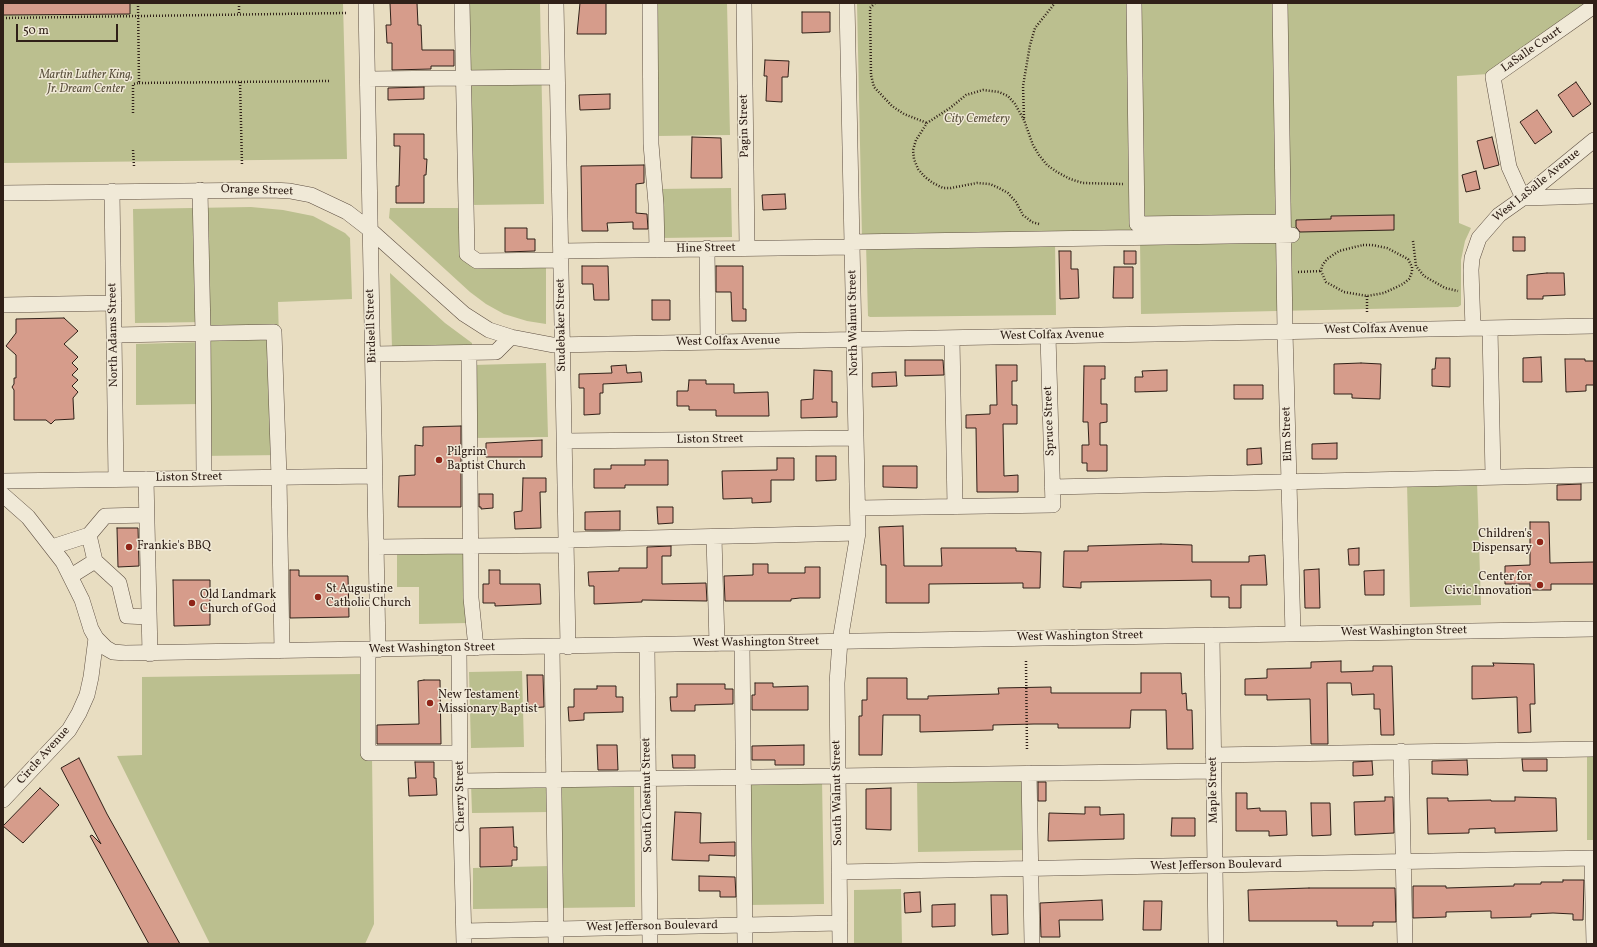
<!DOCTYPE html>
<html>
<head>
<meta charset="utf-8">
<style>
	body { margin:0 }
	#map { position:relative; width:1597px; height:947px; overflow:hidden; background:#e8ddc1; font-family:Vollkorn,serif }
	canvas { display:block }
	.frame { position:absolute; inset:0; border:4px solid #302018; pointer-events:none }
	.scale { position:absolute; left:16px; top:24px; width:102px; height:18px; box-sizing:border-box; border:2px solid #302018; border-top:0; padding-left:5px; font-size:12px; line-height:14px; white-space:nowrap; color:#302018; -webkit-text-stroke:3px #f0e9d7; paint-order:stroke }
</style>
</head>
<body>
<div id="map">
<canvas width="1597" height="947"></canvas>
<div class="frame"></div>
<div class="scale">50 m</div>
</div>
<script>
const c = document.querySelector('canvas').getContext('2d');
c.lineJoin = 'round';
function fillPath(path, color) { c.fillStyle = color; c.fill(path, 'evenodd'); }
const shape = rows => new Path2D(rows.map(r => 'M' + r).join(''));
function strokePath(path, color, width, dash) { c.strokeStyle = color; c.lineWidth = width; c.lineCap = dash ? 'butt' : 'round'; c.setLineDash(dash || []); c.stroke(path); }
function write(font, color, halo, rows, align = 'center') {
  c.font = font + ' Vollkorn,serif'; c.lineWidth = 3; c.setLineDash([]); c.textBaseline = 'middle'; c.strokeStyle = halo; c.fillStyle = color; for (const [text, x, y, turn = 0] of rows) {
    c.save(); c.translate(x, y); c.rotate((+turn || 0) * Math.PI / 180); c.textAlign = isNaN(turn) ? turn : align; if (halo) c.strokeText(text, 0, 0); c.fillText(text, 0, 0); c.restore();
  }
}
fillPath(shape([
	[3,3,343,3,347,159,3,163],
	[465,3,540,3,544,204,471,205],
	[653,3,727,3,730,135,657,136],
	[857,3,1583,3,1585,6,1488,74,1457,76,1459,223,1471,228,1465,241,1461,260,1461,305,1458,307,1141,314,1140,240,862,238],
	[731,188,732,237,660,238,659,189],
	[251,207,283,210,313,216,345,233,350,238,352,299,278,302,282,455,200,456,200,404,136,405,136,344,206,342,205,322,135,323,133,209],
	[390,208,463,208,462,254,546,264,546,324,527,321,504,314,486,304,470,292,389,218],
	[1055,241,1056,315,870,317,868,316,866,244],
	[390,273,445,323,472,343,472,348,392,349],
	[546,363,548,437,473,438,473,365],
	[1477,481,1481,605,1410,607,1407,483],
	[466,549,468,623,419,624,419,587,397,587,397,550],
	[522,671,524,747,471,748,469,672],
	[363,674,372,756,374,924,365,944,210,944,117,756,142,755,142,677],
	[1587,753,1594,753,1594,840,1587,840],
	[1024,776,1026,850,918,852,917,778],
	[822,779,824,904,748,905,747,780],
	[634,782,635,907,473,909,473,868,550,866,550,812,472,813,471,784],
	[901,889,902,944,854,944,854,890]
]), '#bbbf8f');
const building = shape([
	[3,3,130,3,130,14,3,15,3,3],
	[390,3,417,3,418,25,421,25,422,50,454,50,454,66,431,66,431,69,392,70,392,43,387,43,386,25,391,25,390,3],
	[580,3,606,3,606,34,577,34,580,3],
	[802,12,830,12,830,32,802,33,802,12],
	[765,60,789,61,788,77,782,77,782,102,766,101,767,76,764,76,765,60],
	[1576,82,1591,104,1573,117,1558,95,1576,82],
	[424,87,424,99,388,100,388,88,424,87],
	[610,94,610,109,580,110,579,95,610,94],
	[1537,110,1552,132,1535,144,1520,122,1537,110],
	[394,134,424,134,424,159,427,159,426,175,424,175,424,203,396,203,396,186,399,186,400,146,394,146,394,134],
	[692,137,721,138,722,178,691,178,692,137],
	[1492,137,1499,165,1484,169,1477,141,1492,137],
	[644,165,644,183,636,184,636,213,647,214,648,229,633,229,633,222,607,223,608,231,582,231,581,166,644,165],
	[1476,171,1480,189,1466,192,1462,175,1476,171],
	[785,194,786,209,763,210,762,195,785,194],
	[1394,215,1394,230,1300,232,1296,227,1296,220,1331,219,1331,216,1394,215],
	[505,228,527,228,527,239,535,239,535,251,505,252,505,228],
	[1513,237,1525,237,1525,251,1513,251,1513,237],
	[1059,251,1071,251,1071,269,1078,269,1079,298,1060,299,1059,251],
	[1124,251,1136,251,1136,264,1124,264,1124,251],
	[582,266,608,266,609,300,594,300,593,284,582,284,582,266],
	[716,266,743,266,743,309,746,309,746,321,732,321,731,292,716,292,716,266],
	[1114,267,1133,267,1133,298,1113,298,1114,267],
	[1547,273,1564,273,1565,295,1543,296,1543,299,1527,299,1527,275,1547,273],
	[652,300,670,300,670,320,652,320,652,300],
	[64,318,78,331,64,344,78,357,72,363,78,369,72,375,78,380,72,386,78,392,73,398,74,419,55,420,51,424,46,420,14,420,14,390,12,387,14,384,14,378,16,378,16,355,6,346,16,333,16,319,64,318],
	[1541,357,1542,382,1523,382,1523,358,1541,357],
	[1436,358,1450,358,1450,387,1432,386,1432,369,1435,369,1436,358],
	[1565,359,1585,359,1585,361,1594,361,1594,385,1586,385,1586,391,1566,392,1565,359],
	[905,360,943,360,944,375,905,376,905,360],
	[1361,363,1381,364,1380,399,1352,398,1352,394,1334,394,1334,364,1361,363],
	[626,365,627,373,641,372,642,382,603,384,603,393,600,393,600,414,584,415,584,388,579,388,579,374,612,373,611,366,626,365],
	[996,365,1017,365,1017,381,1012,381,1012,405,1017,405,1017,424,1003,424,1004,476,1018,475,1018,492,977,492,976,428,966,428,966,415,990,414,990,405,997,405,996,365],
	[1084,366,1105,366,1105,379,1101,379,1101,404,1107,404,1107,422,1100,423,1100,445,1107,445,1107,471,1087,471,1087,463,1082,463,1082,445,1089,445,1088,422,1083,422,1084,366],
	[814,370,832,371,832,402,837,402,837,417,801,418,801,400,813,399,814,370],
	[1167,370,1167,391,1135,392,1135,377,1143,377,1142,371,1167,370],
	[896,372,897,386,872,387,872,373,896,372],
	[689,380,706,380,706,384,734,384,734,393,768,392,769,416,716,416,716,410,689,410,689,406,677,406,677,391,688,391,689,380],
	[1234,385,1263,385,1263,399,1234,399,1234,385],
	[461,426,461,507,398,507,399,476,415,475,415,445,423,446,423,427,461,426],
	[542,440,542,457,486,457,486,443,542,440],
	[1337,443,1337,459,1312,459,1312,444,1337,443],
	[1261,448,1262,464,1247,465,1247,449,1261,448],
	[816,456,836,456,836,480,816,481,816,456],
	[777,458,794,458,794,480,771,480,771,502,752,503,752,498,723,499,722,471,777,470,777,458],
	[645,460,668,460,668,485,625,485,625,488,594,488,594,469,611,469,611,465,645,465,645,460],
	[883,466,917,466,917,488,883,487,883,466],
	[523,478,546,478,546,492,540,492,541,528,515,529,514,512,522,511,523,478],
	[1581,484,1581,500,1557,500,1557,485,1581,484],
	[479,494,493,494,493,508,481,509,481,507,479,507,479,494],
	[657,507,673,507,673,523,658,524,657,507],
	[620,511,620,530,585,530,585,512,620,511],
	[1530,522,1549,522,1550,563,1594,562,1594,584,1551,584,1551,590,1530,590,1530,584,1505,584,1505,566,1530,565,1530,522],
	[903,526,904,566,942,566,941,548,1016,548,1016,551,1041,552,1040,588,1023,588,1023,583,929,584,929,603,886,603,886,565,881,565,879,527,903,526],
	[117,528,138,528,139,566,118,567,117,528],
	[1161,544,1192,545,1192,562,1249,562,1249,556,1265,555,1267,585,1241,585,1241,608,1229,608,1229,597,1211,597,1211,580,1081,582,1081,588,1063,587,1064,551,1088,551,1088,546,1161,544],
	[671,546,671,556,662,556,662,584,706,583,707,601,642,600,642,602,594,604,594,586,589,586,588,572,619,571,619,568,647,568,647,547,671,546],
	[1359,548,1359,565,1349,565,1348,549,1359,548],
	[753,564,768,564,768,573,805,573,805,567,820,567,820,598,800,598,791,599,791,601,725,601,724,576,753,575,753,564],
	[1319,569,1320,608,1305,608,1304,570,1319,569],
	[290,570,299,570,299,576,348,576,349,617,290,618,290,570],
	[489,570,500,570,500,584,540,584,541,604,495,606,495,603,483,603,483,584,489,584,489,570],
	[1384,570,1384,595,1365,595,1364,571,1384,570],
	[173,580,210,580,210,625,174,626,173,580],
	[1341,661,1341,672,1373,671,1373,666,1392,666,1394,735,1381,735,1380,709,1374,709,1374,694,1352,695,1351,683,1327,683,1328,744,1311,744,1310,699,1267,700,1267,695,1245,695,1245,679,1267,678,1267,669,1311,668,1311,662,1341,661],
	[1493,663,1534,664,1535,704,1530,704,1531,732,1518,733,1517,697,1472,699,1472,666,1494,666,1493,663],
	[1141,673,1181,673,1182,694,1186,693,1187,710,1192,710,1193,749,1167,749,1166,710,1131,710,1130,728,1058,728,1058,724,1034,724,993,725,993,730,920,732,920,715,883,715,882,755,859,755,859,716,862,716,862,700,867,700,867,678,907,678,907,699,928,699,928,696,999,694,998,688,1051,687,1051,693,1141,693,1141,673],
	[527,675,543,675,544,707,528,708,527,675],
	[424,680,440,680,441,744,377,744,377,725,419,724,418,681,424,680],
	[755,683,773,683,773,687,808,686,808,710,752,710,752,695,755,695,755,683],
	[677,684,725,684,725,689,733,689,733,704,695,705,695,711,671,711,670,697,677,697,677,684],
	[597,686,616,686,616,697,623,697,623,712,584,713,584,720,569,721,568,707,574,707,574,689,597,689,597,686],
	[597,745,617,745,618,770,598,770,597,745],
	[804,745,804,765,775,765,775,760,752,760,752,746,804,745],
	[672,755,695,755,695,768,673,768,672,755],
	[79,758,107,814,180,944,149,944,90,836,92,835,101,844,61,768,79,758],
	[1522,759,1547,759,1547,771,1523,771,1522,759],
	[1467,760,1468,775,1432,774,1432,761,1467,760],
	[1372,761,1373,775,1353,776,1353,762,1372,761],
	[415,762,434,762,434,778,436,778,437,795,409,796,408,778,416,778,415,762],
	[1038,782,1046,782,1046,801,1038,801,1038,782],
	[40,788,59,805,23,843,3,826,40,788],
	[891,788,891,830,866,829,866,789,891,788],
	[1236,793,1247,793,1247,809,1260,808,1260,811,1286,811,1287,835,1269,836,1269,831,1236,831,1236,793],
	[1385,797,1393,797,1394,833,1355,835,1354,802,1385,801,1385,797],
	[1515,797,1556,798,1557,831,1495,833,1495,828,1469,829,1469,833,1428,834,1427,798,1448,798,1448,801,1491,800,1491,801,1515,801,1515,797],
	[1311,803,1330,803,1331,835,1312,836,1311,803],
	[1085,807,1100,807,1100,815,1124,814,1124,839,1048,841,1049,813,1085,814,1085,807],
	[675,812,701,813,700,843,735,842,735,856,709,855,709,861,672,860,675,812],
	[1172,818,1195,818,1195,836,1171,836,1172,818],
	[513,827,514,847,517,847,517,860,512,860,512,866,480,867,480,828,513,827],
	[699,876,735,877,736,897,720,897,720,891,699,891,699,876],
	[1563,880,1584,880,1583,920,1573,920,1573,914,1553,913,1531,914,1531,917,1491,918,1491,911,1446,912,1446,917,1413,918,1413,886,1446,886,1446,888,1514,886,1514,884,1541,884,1541,882,1563,882,1563,880],
	[1309,888,1395,888,1396,922,1373,922,1373,926,1337,926,1337,921,1249,921,1248,890,1309,888],
	[920,892,921,912,905,913,904,893,920,892],
	[991,895,1007,895,1008,934,992,935,991,895],
	[1102,900,1103,920,1059,920,1060,937,1041,937,1040,903,1102,900],
	[1144,901,1162,901,1161,930,1143,930,1144,901],
	[955,904,955,926,932,927,932,905,955,904]
]);
fillPath(building, '#d69c8b');
strokePath(building, '#302018', 1);
const minor = shape([
	[366,3,378,650],
	[462,3,467,254,477,261,561,260],
	[556,3,568,647],
	[650,3,651,144,656,204,657,250],
	[744,3,747,248],
	[1134,3,1137,224,1283,222],
	[1280,3,1285,331,1293,634],
	[1594,6,1493,77,1509,167,1523,198,1594,196],
	[367,79,557,77],
	[200,190,203,333,204,478],
	[112,191,116,479],
	[3,193,272,190,290,191,311,195,347,212,369,229,464,314,489,330,511,337,553,345,1594,326],
	[852,242,1292,235],
	[707,248,708,342],
	[561,251,852,247],
	[3,305,114,303],
	[1473,328,1471,270,1472,258,1479,238,1499,215,1523,198,1594,140],
	[1490,328,1493,476],
	[114,335,274,332,279,477,282,651],
	[952,339,955,507],
	[469,353,471,598,476,648],
	[373,354,496,352,511,337],
	[564,441,856,438],
	[146,479,150,654],
	[3,481,375,476],
	[1052,487,1594,475],
	[3,495,28,517,63,562,82,600,91,629,96,638,106,648,113,652,125,653,1594,629],
	[858,508,1053,505,1048,336],
	[89,535,105,516,146,515],
	[714,537,717,644],
	[566,540,858,533],
	[52,547,89,535,95,561,71,576],
	[376,547,566,545],
	[95,561,119,583,127,616,149,617],
	[1212,635,1216,944],
	[742,643,745,944],
	[647,645,650,944],
	[552,647,556,944],
	[459,648,460,781,464,944],
	[368,650,368,753,460,753],
	[1401,751,1405,944],
	[1213,755,1594,749],
	[1029,773,1032,944],
	[460,781,1214,771],
	[3,800,69,730,79,713,87,695,91,677,96,638],
	[1592,859,1594,944],
	[839,872,1594,858],
	[464,931,840,923],
	[840,944,837,683,840,641,858,533,847,3]
]);
strokePath(minor, '#5e4f42', 16);
strokePath(shape([
	[239,3,239,14],
	[875,3,870,8,871,75,874,87,892,106,904,114,927,123],
	[3,18,346,13],
	[240,82,242,165],
	[139,83,330,81],
	[133,113,133,84,139,83,138,3],
	[1024,118,1023,86,1030,45,1035,28,1055,3],
	[133,150,134,166],
	[1039,224,1032,222,1023,215,1016,202,1008,193,999,188,990,184,977,183,951,188,943,188,933,183,925,177,918,169,914,159,913,150,916,140,927,123,950,108,966,95,983,90,999,92,1008,96,1015,104,1024,120,1033,145,1039,155,1047,165,1057,172,1070,179,1083,183,1123,184],
	[1413,241,1416,266,1424,276,1445,288,1458,291],
	[1363,245,1372,245,1387,248,1408,259,1412,267,1412,272,1409,279,1403,284,1384,293,1367,296,1344,292,1326,282,1321,271,1322,266,1327,259,1339,251,1363,245],
	[1298,272,1321,271],
	[1367,296,1367,312],
	[1026,661,1027,751]
]), '#302018', 2.5, [1, 2]);
strokePath(minor, '#f0e9d7', 15);
for (const [x, y, r, color] of [
	[439,460,4,"#8f2418"],
	[1540,542,4,"#8f2418"],
	[129,547,4,"#8f2418"],
	[1540,585,4,"#8f2418"],
	[318,597,4,"#8f2418"],
	[192,603,4,"#8f2418"],
	[430,703,4,"#8f2418"]
]) { const dot = new Path2D(); dot.arc(x, y, r, 0, 2 * Math.PI); c.fillStyle = color; c.fill(dot); strokePath(dot, '#f0e9d7', 1.5); }
write('12px', '#302018', '#f0e9d7', [
	["LaSalle Court",1532,50,-35],
	["Pagin Street",745,126,-91],
	["West LaSalle Avenue",1537,186,-39],
	["Orange Street",257,191,2],
	["Hine Street",706,249,-1],
	["North Walnut Street",854,323,-91],
	["Studebaker Street",562,325,-91],
	["Birdsell Street",372,326,-92],
	["West Colfax Avenue",1376,330,-1],
	["North Adams Street",114,335,-91],
	["West Colfax Avenue",1052,336,-1],
	["West Colfax Avenue",728,342,-1],
	["Spruce Street",1050,421,-92],
	["Elm Street",1288,434,-92],
	["Liston Street",710,440,-1],
	["Liston Street",189,478,-1],
	["West Washington Street",1404,632,-1],
	["West Washington Street",1080,637,-1],
	["West Washington Street",756,643,-1],
	["West Washington Street",432,649,-1],
	["Circle Avenue",44,756,-48],
	["Maple Street",1214,790,-91],
	["South Walnut Street",838,793,-91],
	["South Chestnut Street",648,795,-91],
	["Cherry Street",461,796,-91],
	["West Jefferson Boulevard",1216,866,-1],
	["West Jefferson Boulevard",652,927,-1]
]);
write('italic 12px', '#5a503c', '#f0e9d7', [
	["Martin Luther King,",86,76],
	["Jr. Dream Center",86,90],
	["City Cemetery",977,120]
]);
write('12px', '#302018', '#f0e9d7', [
	["Pilgrim",447,453],
	["Baptist Church",447,467],
	["Children's",1532,535,"right"],
	["Dispensary",1532,549,"right"],
	["Frankie's BBQ",137,547],
	["Center for",1532,578,"right"],
	["Civic Innovation",1532,592,"right"],
	["St Augustine",326,590],
	["Catholic Church",326,604],
	["Old Landmark",200,596],
	["Church of God",200,610],
	["New Testament",438,696],
	["Missionary Baptist",438,710]
], 'left');
</script>
</body>
</html>
